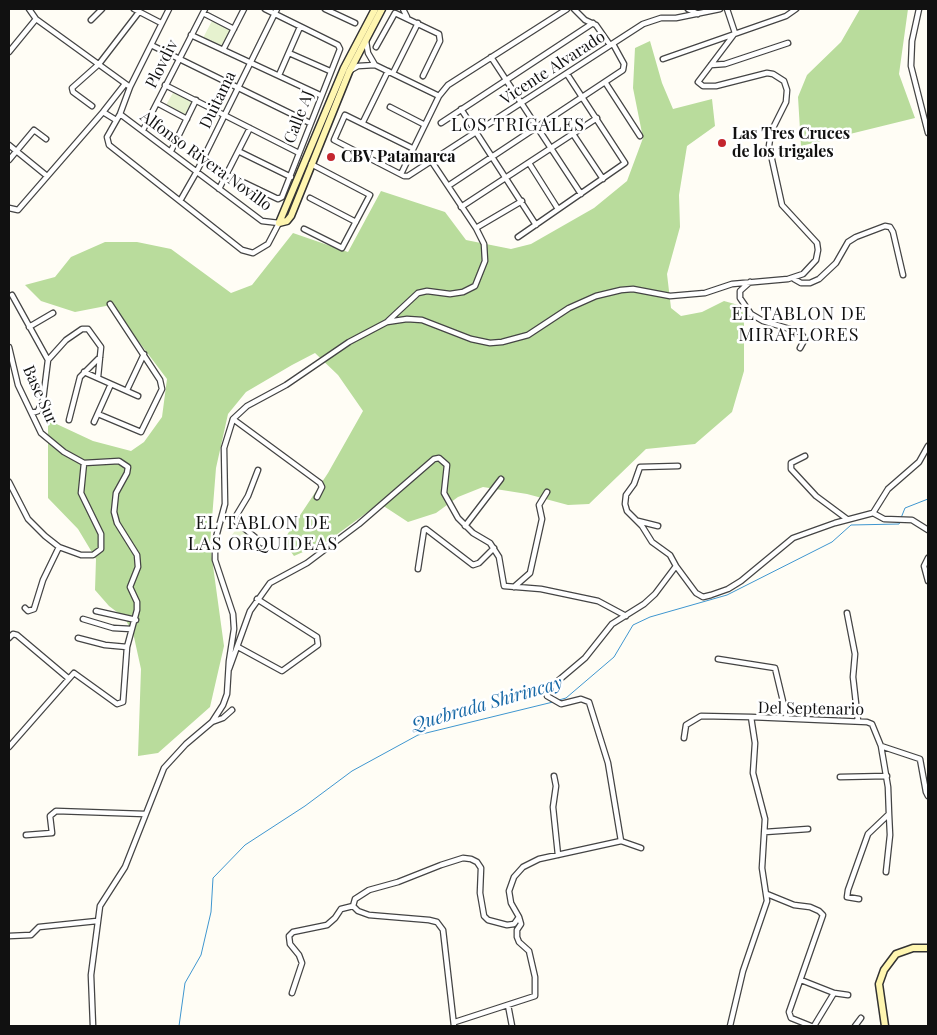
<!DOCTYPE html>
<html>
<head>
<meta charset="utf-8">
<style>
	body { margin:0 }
	#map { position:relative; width:937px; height:1035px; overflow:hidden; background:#fffdf5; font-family:"Playfair Display",serif }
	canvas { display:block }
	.frame { position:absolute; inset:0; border:10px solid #111; pointer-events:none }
</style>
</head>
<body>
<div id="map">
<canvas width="937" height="1035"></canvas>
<div class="frame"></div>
</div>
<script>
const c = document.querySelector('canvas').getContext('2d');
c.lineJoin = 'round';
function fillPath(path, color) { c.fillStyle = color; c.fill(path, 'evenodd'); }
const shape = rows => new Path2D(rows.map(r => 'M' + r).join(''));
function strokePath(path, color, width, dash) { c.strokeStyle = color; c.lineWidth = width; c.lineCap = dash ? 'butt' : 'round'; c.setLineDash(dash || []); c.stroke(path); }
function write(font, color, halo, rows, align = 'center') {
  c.font = font + ' "Playfair Display",serif'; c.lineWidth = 5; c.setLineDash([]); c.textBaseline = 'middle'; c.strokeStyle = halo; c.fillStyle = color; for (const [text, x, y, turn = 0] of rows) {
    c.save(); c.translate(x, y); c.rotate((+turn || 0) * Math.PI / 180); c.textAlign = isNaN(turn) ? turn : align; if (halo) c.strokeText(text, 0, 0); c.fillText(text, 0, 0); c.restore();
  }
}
fillPath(shape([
	[860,9,908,9,899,74,915,118,801,146,798,97,807,75,841,42],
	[650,41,662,83,673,109,712,99,715,126,687,146,679,195,680,227,667,274,671,308,681,316,702,312,724,301,742,306,744,324,744,371,732,412,695,444,646,449,589,504,568,505,527,494,483,487,458,497,436,513,408,522,382,505,369,511,328,541,294,556,283,541,328,473,363,411,338,375,315,353,292,365,246,392,228,414,216,468,210,544,224,646,210,707,158,753,138,756,141,669,134,637,125,618,109,606,95,590,96,559,78,529,48,498,48,420,93,441,131,451,144,442,162,417,167,379,111,305,75,312,41,301,25,285,55,277,71,257,105,242,137,242,171,249,231,293,252,285,293,233,348,252,381,191,445,212,466,240,511,249,531,244,594,208,627,181,643,138,633,88,635,48]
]), '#b9dc9c');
fillPath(shape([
	[213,19,231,29,222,47,203,38],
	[174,91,195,100,186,116,166,105],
	[239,526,256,540,248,550,231,536]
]), '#e6f2cf');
strokePath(shape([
	[901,518,905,508,928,499],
	[559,700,566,698,614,657,633,625,650,617,727,595,832,542,851,525,899,524,900,522],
	[179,1026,185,983,201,955,211,912,213,878,245,845,305,806,352,771,418,735,553,702]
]), '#3f96cf', 1);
const street = shape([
	[29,9,36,19,130,87,169,9],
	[134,9,161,23],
	[325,9,355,23],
	[403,9,407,17],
	[574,9,585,20,596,25,610,45],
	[688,9,698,14],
	[727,9,735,33],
	[919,9,912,41,911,66,928,133],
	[203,13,234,29],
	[91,20,102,9],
	[191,35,320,95],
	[366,41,368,53,375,65],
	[151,45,310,123],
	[376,47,395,13,439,34,440,41,423,76],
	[223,50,244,9],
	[9,52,36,19],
	[289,53,330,71],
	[491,57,581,194],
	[663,59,786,16,796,9],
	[711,65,725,64,788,43],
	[349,71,358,66,375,65,439,96],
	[393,73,418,23],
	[279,75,300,27],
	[605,82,640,136],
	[165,85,299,153],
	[157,103,187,119],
	[92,106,73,92,72,88,99,64,139,12],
	[390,107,425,125],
	[461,109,536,225],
	[103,112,116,120],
	[120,114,262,221,279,223,268,244,253,253,242,250,109,145,107,137,120,114,130,87],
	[363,122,388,71],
	[441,123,593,23],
	[143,130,205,9],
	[573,134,603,179],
	[9,145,47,176],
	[412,148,345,115,334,140,404,176,408,176,643,24,661,18,676,18,720,9],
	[171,151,196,100],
	[240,152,291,177],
	[9,160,34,130,46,139],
	[529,163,558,209],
	[401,174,439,96,448,85,567,9],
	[228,175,278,199,282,197,340,49,338,45,265,9],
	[448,186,623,70,624,64,613,44],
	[219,189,250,128],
	[310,198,356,222],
	[180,201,196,173,277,9],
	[461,207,597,118],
	[9,208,18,210,103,112,125,84],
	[476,228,522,201],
	[304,229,342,248,370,195,311,164],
	[518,237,625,163,567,74],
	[794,279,801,283,810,283,819,279,836,263,848,242,856,237,885,226,890,227,893,232,903,275],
	[750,282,740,291,740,298,751,314,763,321,800,332,805,339,800,348],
	[12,295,48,360],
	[388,321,418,293,427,291,450,294,463,292,475,286,485,261,484,244,476,228,432,162],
	[29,327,53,313],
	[9,347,18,385,41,433,64,452,84,463,119,461,128,467,127,473,116,493,114,512,117,523,137,555,138,567,130,587,137,602,137,610,127,647,123,702,117,704,74,673,9,747],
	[84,372,138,396],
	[127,390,144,354],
	[32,413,38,411,43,400,48,360,66,340,82,329,88,329,101,347,98,377],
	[98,414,141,432,162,389,160,380,110,304],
	[233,419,320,483,322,487,317,497],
	[69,420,80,377,100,357],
	[94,422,111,384],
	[805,456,791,463,791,469,816,496,847,519],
	[9,482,28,519,45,536,59,547,81,555,93,555,101,549,101,534,81,493,84,463],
	[873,513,888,489,919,462,928,446],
	[873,513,884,519,912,520,928,530],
	[222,518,233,519,236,516,248,496,258,470],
	[233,519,262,543],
	[638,521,658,526],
	[465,526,501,479],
	[928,558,924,566,928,581],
	[676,566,670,555,652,542,642,526,627,511,625,504,626,495,634,484,640,467,678,466],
	[418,569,424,530,426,529,473,565,479,563,494,548],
	[514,587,530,573,542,519,539,505,547,492],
	[25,608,28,611,34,609,43,580,59,547],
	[96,611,136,620],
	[847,613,855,654,853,677,858,721],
	[83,619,113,628,131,629],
	[9,638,13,634,17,635,68,678],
	[78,638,105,645,127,647],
	[238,647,282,671,318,645,317,637,257,599],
	[718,659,775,668,787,718],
	[229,669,250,611,270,583,307,563,359,524,434,459,439,458,447,465,444,493,458,518,473,533,490,543,499,557,504,586,541,589,598,601,626,616],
	[212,722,223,718,232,710],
	[684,738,686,725,701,716,751,717],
	[554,776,556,786,553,807,558,855],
	[840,777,887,776],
	[765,832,808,829],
	[26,835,52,833,50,816,56,811,145,814],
	[621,841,608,763,589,702,581,699,561,704,547,696,546,691,585,658,612,624,644,604,655,594,676,566,696,593,703,597,711,595,728,589,741,581,793,538,835,523,873,513],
	[886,872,890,835,889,814],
	[767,894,794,905,810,907,819,911,823,915,789,1012,791,1018,811,1026],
	[859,899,847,897,848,890,868,834,889,814,888,787,881,746],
	[9,936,31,935,39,927,97,921],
	[801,980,834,993],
	[292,993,302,963,299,955,290,944,289,936,293,932,327,925,335,918,341,909,353,906],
	[508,1005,512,1026],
	[455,1022,535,996,535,977,529,951,519,942,517,937,517,930,521,924,519,917],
	[93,1026,91,975,100,906,125,867,164,768,186,744,212,722,223,705,227,694,229,661,234,629,233,614,215,560,215,541,225,504,224,448,233,419,247,406,286,385,349,342,387,322,407,319,422,320,471,339,490,343,502,342,528,335,569,308,596,296,621,290,633,289,670,296,705,293,732,284,788,279,803,274,816,260,818,250,817,243,782,205,769,146,771,132,786,102,787,90,784,81,773,74,767,73,716,86,703,86,698,82,735,33],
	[454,1026,443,930,437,922,429,920,369,915,358,911,353,906,355,899,369,890,398,882,441,865,463,858,471,859,477,862,481,868,480,893,484,916,488,920,507,925,514,924,519,917,511,903,509,891,514,877,523,867,539,859,621,841,641,848],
	[730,1026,743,971,767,901,762,868,765,819,753,773,755,743,751,717,867,722,872,724,881,746,920,759,926,792,928,796],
	[814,1026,834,993,848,995],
	[855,1026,861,1018]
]);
const secondary = shape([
	[279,223,287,221,291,216,349,72,382,9],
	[279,223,344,68,375,9],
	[885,1026,879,984,884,970,896,954,913,948,928,948]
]);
strokePath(street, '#444', 7);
strokePath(secondary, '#333', 9);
strokePath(street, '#fff', 4.5);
strokePath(secondary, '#fff6b0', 6);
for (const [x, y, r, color] of [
	[722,143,5,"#c4262e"],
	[331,157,5,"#c4262e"]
]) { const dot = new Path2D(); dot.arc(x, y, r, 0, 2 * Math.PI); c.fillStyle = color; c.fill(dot); strokePath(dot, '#fff', 2); }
write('16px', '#111', '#fff', [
	["Plovdiv",162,64,-63],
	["Vicente Alvarado",553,68,-33],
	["Duitama",218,100,-64],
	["Calle AJ",299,117,-69],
	["Alfonso Rivera Novillo",206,161,36],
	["Base Sur",40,395,66],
	["Del Septenario",811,709,1]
]);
write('bold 16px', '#111', '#fff', [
	["Las Tres Cruces",732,134],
	["de los trigales",732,152],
	["CBV Patamarca",341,157]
], 'left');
c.letterSpacing = '1px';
write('18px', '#111', '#fff', [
	["LOS TRIGALES",518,125],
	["EL TABLON DE",799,314],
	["MIRAFLORES",799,335],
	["EL TABLON DE",263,523],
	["LAS ORQUIDEAS",263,544]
]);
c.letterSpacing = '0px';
write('italic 18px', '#1768a6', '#fff', [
	["Quebrada Shirincay",487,704,-16]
]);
</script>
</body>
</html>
